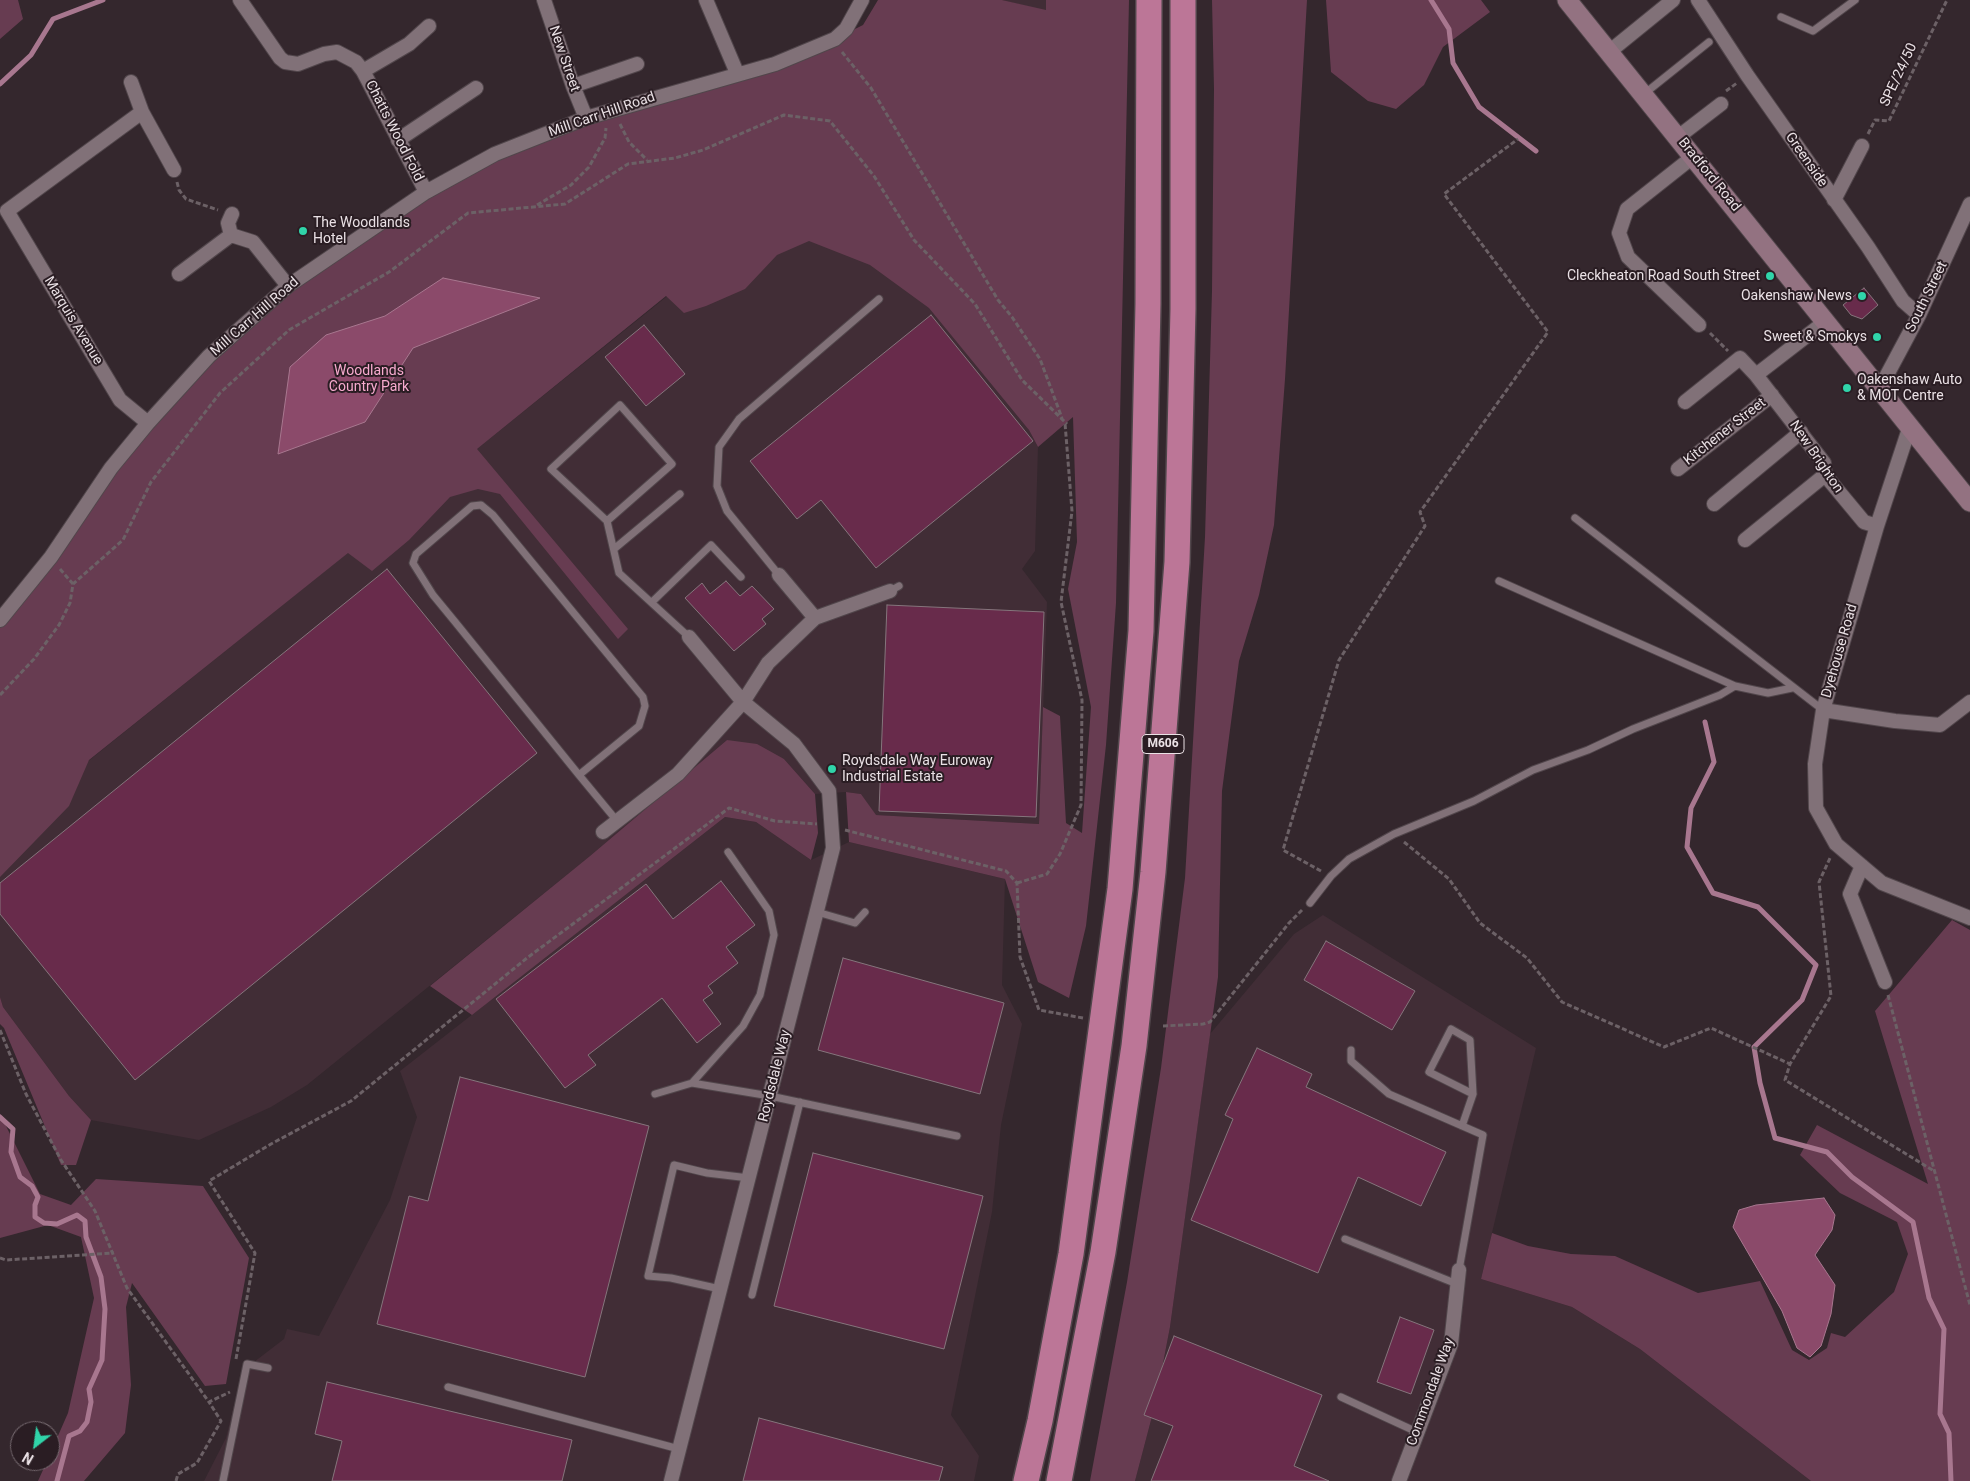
<!DOCTYPE html>
<html>
<head>
<meta charset="utf-8">
<style>
	body { margin:0 }
	#map { position:relative; width:1970px; height:1481px; overflow:hidden; background:#34272d; font-family:Roboto,sans-serif }
	canvas { display:block }
	.north { position:absolute; left:10px; top:1421px; width:50px; height:50px; box-sizing:border-box; background:#2a1d23; border:1px solid #776b71; border-radius:50%; rotate:210deg; font-size:14px; font-weight:700; line-height:20px; text-align:center; color:#eae1e5 }
	.north::after { content:''; display:block; margin:auto; width:18px; height:22px; background:#30d4a9; clip-path:polygon(50% 0,100% 100%,50% 72%,0 100%) }
</style>
</head>
<body>
<div id="map">
<canvas width="1970" height="1481"></canvas>
<div class="north">N</div>
</div>
<script>
const c = document.querySelector('canvas').getContext('2d');
c.lineJoin = 'round';
function fillPath(path, color) { c.fillStyle = color; c.fill(path, 'evenodd'); }
const shape = rows => new Path2D(rows.map(r => 'M' + r).join(''));
function strokePath(path, color, width, dash) { c.strokeStyle = color; c.lineWidth = width; c.lineCap = dash ? 'butt' : 'round'; c.setLineDash(dash || []); c.stroke(path); }
function write(font, color, halo, rows, align = 'center') {
  c.font = font + ' Roboto,sans-serif'; c.lineWidth = 4; c.setLineDash([]); c.textBaseline = 'middle'; c.strokeStyle = halo; c.fillStyle = color; for (const [text, x, y, turn = 0] of rows) {
    c.save(); c.translate(x, y); c.rotate((+turn || 0) * Math.PI / 180); c.textAlign = isNaN(turn) ? turn : align; if (halo) c.strokeText(text, 0, 0); c.fillText(text, 0, 0); c.restore();
  }
}
fillPath(shape([
	[1002,0,1046,0,1046,11],
	[762,220,959,297,1038,447,1035,551,1022,569,1047,602,1039,824,875,815,861,794,846,792,815,794,784,759,727,740,590,856,307,1085,271,1107,199,1140,91,1120,69,1096,3,1007,0,997,0,832],
	[725,817,756,822,811,860,849,842,1005,879,1002,985,1022,1024,1001,1125,992,1212,951,1415,979,1456,974,1481,204,1481,226,1438,237,1393,254,1362,284,1339,287,1329,319,1336,390,1200,417,1117,400,1071],
	[1323,915,1536,1048,1481,1279,1572,1307,1640,1349,1811,1481,1135,1481,1155,1405,1170,1327,1210,1034,1294,934]
]), '#412d36');
fillPath(shape([
	[0,0,18,0,23,19,0,39],
	[878,0,1002,0,1046,10,1046,0,1129,0,1116,603,1106,745,1086,926,1069,998,1038,982,1005,879,849,842,846,792,861,794,876,815,1039,824,1043,707,1060,716,1066,823,1082,833,1091,707,1068,589,1077,542,1073,417,1038,447,1029,430,929,308,870,265,809,241,777,255,745,289,706,306,684,313,666,296,477,449,628,629,618,639,500,494,478,489,450,497,409,540,372,571,348,553,89,760,69,806,0,877,0,620,148,423,288,286,495,154,835,39,863,25],
	[1212,0,1307,0,1285,379,1274,525,1259,595,1239,661,1222,791,1218,977,1170,1327,1155,1405,1135,1481,1090,1481,1127,1282,1161,1068,1185,878,1205,537,1212,291,1214,89],
	[1326,0,1481,0,1490,12,1443,47,1424,85,1396,109,1368,101,1331,72],
	[727,740,757,744,784,759,815,794,818,833,811,860,756,822,725,817,472,1015,430,986,590,856],
	[1952,920,1970,930,1970,1481,1811,1481,1640,1349,1572,1307,1481,1279,1492,1233,1528,1246,1571,1254,1615,1256,1698,1293,1760,1281,1792,1350,1809,1360,1827,1348,1831,1333,1845,1337,1894,1292,1908,1254,1897,1222,1840,1193,1800,1155,1817,1125,1928,1184,1875,1011],
	[0,997,3,1007,69,1096,91,1120,76,1165,61,1165,4,1028,0,1024],
	[0,1114,40,1194,71,1205,96,1179,203,1186,249,1258,226,1384,205,1386,132,1283,126,1307,131,1385,125,1433,84,1481,38,1481,47,1461,50,1461,50,1454,68,1413,94,1298,81,1237,48,1225,0,1238]
]), '#673c51');
const water = shape([
	[443,278,540,298,413,348,365,422,278,454,290,367,326,335,385,316,443,278],
	[1824,1198,1835,1215,1832,1230,1815,1255,1835,1285,1831,1314,1821,1346,1810,1357,1797,1348,1782,1311,1733,1227,1739,1210,1756,1205,1824,1198]
]);
fillPath(water, '#8b4a6a');
strokePath(water, '#a8778f', 1);
strokePath(shape([
	[1431,0,1449,29,1453,63,1479,107,1536,151],
	[0,84,31,55,53,19,103,0],
	[1705,722,1714,762,1691,808,1687,847,1713,893,1758,907,1816,965,1802,1000,1754,1047,1760,1083,1775,1138,1827,1152,1852,1177,1913,1222,1929,1298,1944,1329,1940,1414,1949,1433,1951,1481],
	[0,1117,13,1129,11,1152,20,1177,32,1186,38,1197,35,1205,35,1217,44,1223,57,1224,77,1215,85,1221,86,1237,101,1277,105,1309,102,1360,89,1389,91,1402,87,1422,80,1431,69,1436,57,1481]
]), '#a8778f', 5);
const building = shape([
	[1864,288,1878,305,1862,319,1851,315,1843,305,1864,288],
	[931,315,1033,441,876,568,821,500,797,519,750,461,931,315],
	[644,325,685,374,646,406,605,357,644,325],
	[387,569,537,753,135,1080,0,914,0,883,387,569],
	[726,581,740,596,752,586,774,609,762,619,766,624,734,651,685,598,702,583,710,594,726,581],
	[887,605,1044,612,1036,817,879,811,887,605],
	[721,881,755,925,726,947,738,963,708,986,713,993,703,1000,721,1024,697,1043,662,998,588,1055,596,1065,565,1088,496,999,646,884,673,919,721,881],
	[1326,941,1415,991,1392,1030,1304,980,1326,941],
	[843,958,1004,1003,980,1094,818,1050,843,958],
	[1257,1048,1312,1074,1306,1087,1446,1152,1421,1206,1358,1177,1318,1273,1191,1220,1233,1119,1225,1115,1257,1048],
	[460,1077,649,1126,585,1377,377,1324,409,1196,428,1201,460,1077],
	[813,1153,983,1196,944,1349,774,1306,813,1153],
	[1400,1317,1434,1330,1411,1394,1377,1382,1400,1317],
	[1174,1336,1322,1395,1294,1466,1329,1481,1151,1481,1173,1426,1144,1415,1174,1336],
	[327,1382,572,1440,562,1481,332,1481,342,1441,315,1434,327,1382],
	[759,1418,943,1467,939,1481,743,1481,759,1418]
]);
fillPath(building, '#682b4b');
strokePath(building, '#85757c', 1);
const lane = shape([
	[1781,17,1813,31,1855,0],
	[1644,94,1709,42],
	[1575,518,1823,710],
	[607,521,672,464,620,405,551,469,607,521,619,573,689,637],
	[614,549,680,494],
	[779,575,727,511,717,486,719,447,739,419,879,299],
	[1499,581,1735,686,1768,693,1792,688],
	[890,591,899,586],
	[652,602,711,545,741,577],
	[579,775,639,726,645,706,643,697,493,515,481,505,472,506,416,554,413,563,433,595,456,623,579,775,617,821],
	[1310,903,1331,876,1349,859,1394,834,1474,801,1533,770,1588,750,1633,729,1720,695,1735,686],
	[817,912,855,923,865,912],
	[1351,1050,1351,1061,1389,1094,1483,1135,1459,1270],
	[692,1083,743,1026,760,995,774,935,769,911,728,852],
	[655,1094,692,1083,770,1096,957,1136],
	[1462,1126,1473,1094,1470,1040,1451,1029,1429,1072,1473,1094],
	[1345,1239,1457,1284],
	[720,1289,671,1278,648,1276,674,1165,707,1173,749,1178],
	[752,1295,800,1102],
	[448,1387,679,1449],
	[1341,1397,1417,1432],
	[223,1481,247,1364,268,1368]
]);
const street = shape([
	[240,0,280,58,285,62,298,64,324,54,337,52,356,62,363,71,426,192],
	[544,0,573,86,586,118],
	[706,0,737,73],
	[1698,0,1747,75,1868,247,1903,301,1919,315],
	[1609,52,1673,0],
	[363,71,409,44,429,26],
	[131,82,142,112],
	[573,86,637,64],
	[1678,137,1721,104],
	[398,140,476,88],
	[1694,156,1627,209,1619,233,1628,257,1699,325],
	[1834,200,1862,146],
	[232,214,228,223,231,235,253,242,288,286],
	[179,274,231,235],
	[1756,375,1826,321],
	[1880,388,1919,315,1970,204],
	[1685,402,1740,358,1756,375,1824,463,1825,475,1864,522,1877,526],
	[148,423,120,400,7,211,142,112,174,170],
	[1910,426,1877,526,1823,710,1815,764,1816,808,1836,844,1882,883,1970,918],
	[1678,469,1772,395],
	[1714,504,1801,432],
	[1745,540,1825,475],
	[779,575,815,618],
	[0,620,51,557,111,468,148,423,209,356,288,286,426,192,495,154,586,118,775,64,835,39,846,29,862,0],
	[1823,710,1895,721,1940,725,1970,702],
	[603,832,678,774,743,702,768,663,815,618,890,591],
	[1862,866,1850,894,1885,982],
	[671,1481,833,848,829,791,794,744,743,702,689,637],
	[1399,1481,1451,1344,1459,1270]
]);
const secondary = shape([
	[1567,0,1970,502]
]);
const highway = shape([
	[1026,1481,1040,1421,1071,1254,1120,889,1141,631,1148,304,1149,0],
	[1059,1481,1103,1252,1134,1046,1153,872,1177,562,1183,309,1183,0]
]);
strokePath(lane, '#51464b', 9);
strokePath(street, '#51464b', 16);
strokePath(secondary, '#51464b', 21);
strokePath(highway, '#51464b', 28);
strokePath(shape([
	[842,52,871,88,998,300,1012,317,1040,359,1062,418],
	[1726,91,1737,83],
	[620,124,629,142,647,160],
	[1868,134,1875,120,1889,121,1947,0],
	[177,182,179,190,186,199,218,210],
	[537,205,571,185,589,167,605,138,606,128],
	[1710,333,1728,351],
	[60,569,73,584],
	[0,695,34,659,59,625,70,603,73,584,123,540,151,482,220,393,289,330,389,272,468,213,565,204,628,164,675,158,703,150,784,115,830,121,874,176,914,240,975,304,1022,380,1067,424],
	[845,830,1006,871,1017,883,1020,957,1039,1010,1083,1018],
	[1404,842,1449,879,1480,923,1527,958,1562,1002,1664,1047,1711,1028,1790,1064],
	[1830,858,1819,882,1831,996,1790,1064,1785,1080,1934,1171],
	[1321,871,1283,850,1339,660,1425,526,1420,512,1548,332,1444,194,1518,139],
	[1017,883,1047,874,1060,854,1081,805,1082,700,1061,602,1072,511,1065,423],
	[1888,995,1970,1305],
	[1163,1026,1203,1024,1210,1022,1289,923,1302,910],
	[0,1030,26,1094,61,1160,95,1211,127,1288,209,1402,230,1392],
	[0,1258,6,1260,114,1253],
	[236,1359,255,1253,209,1181,271,1144,351,1101,527,958,729,808,775,821,817,824],
	[176,1481,178,1474,197,1463,221,1421,209,1402]
]), '#6c6166', 3, [5, 2.5]);
strokePath(lane, '#817178', 7);
strokePath(street, '#817178', 14);
strokePath(secondary, '#937281', 19);
strokePath(highway, '#bc7697', 25);
for (const [x, y, r, color] of [
	[303,231,5,"#30d4a9"],
	[1770,276,5,"#30d4a9"],
	[1862,296,5,"#30d4a9"],
	[1877,337,5,"#30d4a9"],
	[1847,388,5,"#30d4a9"],
	[832,769,5,"#30d4a9"]
]) { const dot = new Path2D(); dot.arc(x, y, r, 0, 2 * Math.PI); c.fillStyle = color; c.fill(dot); strokePath(dot, '#2a1d23', 2); }
for (const [x, y, w] of [
	[1163,744,42]
]) { const box = new Path2D(); box.roundRect(x - w / 2, y - 9.5, w, 19, 4); c.fillStyle = '#2a1d23'; c.fill(box); strokePath(box, '#eae1e5', 1); }
write('bold 12px', '#eae1e5', null, [
	["M606",1163,744]
]);
write('14px', '#eae1e5', '#2a1d23', [
	["New Street",564,59,71],
	["SPE/24/50",1899,75,-65],
	["Mill Carr Hill Road",602,115,-19],
	["Chatts Wood Fold",394,131,63],
	["Greenside",1806,160,55],
	["Bradford Road",1709,175,51],
	["South Street",1927,297,-64],
	["Mill Carr Hill Road",255,317,-41],
	["Marquis Avenue",73,321,59],
	["Kitchener Street",1725,432,-38],
	["New Brighton",1816,457,56],
	["Dyehouse Road",1840,651,-74],
	["Roydsdale Way",775,1076,-76],
	["Commondale Way",1431,1392,-70]
]);
write('14px', '#eae1e5', '#2a1d23', [
	["The Woodlands",313,223],
	["Hotel",313,239],
	["Cleckheaton Road South Street",1760,276,"right"],
	["Oakenshaw News",1852,296,"right"],
	["Sweet & Smokys",1867,337,"right"],
	["Oakenshaw Auto",1857,380],
	["& MOT Centre",1857,396],
	["Roydsdale Way Euroway",842,761],
	["Industrial Estate",842,777]
], 'left');
write('14px', '#f8abcf', '#2a1d23', [
	["Woodlands",369,371],
	["Country Park",369,387]
]);
</script>
</body>
</html>
